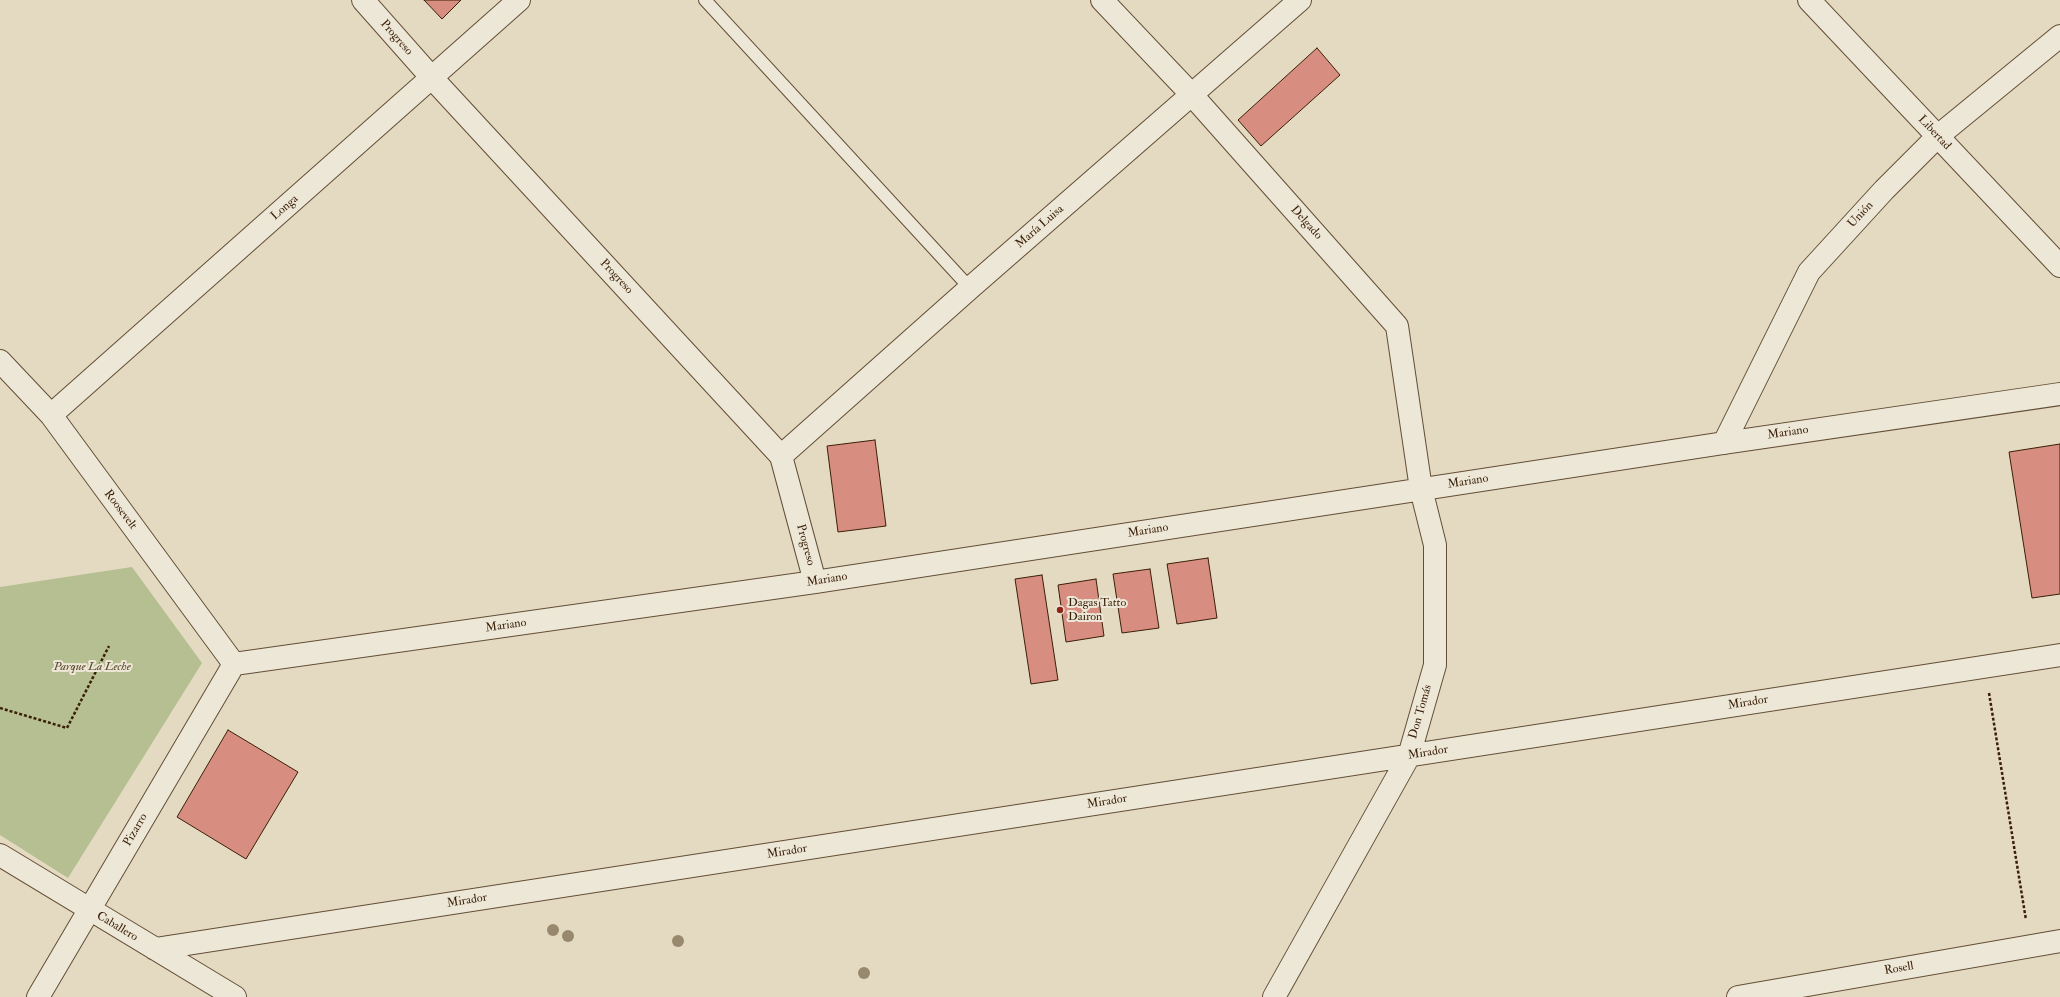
<!DOCTYPE html>
<html>
<head>
<meta charset="utf-8">
<style>
	body { margin:0 }
	canvas { display:block; background:#e4dac1 }
</style>
</head>
<body>
<canvas width="2060" height="997"></canvas>
<script>
const c = document.querySelector('canvas').getContext('2d');
c.lineJoin = 'round';
function fillPath(path, color) { c.fillStyle = color; c.fill(path, 'evenodd'); }
const shape = rows => new Path2D(rows.map(r => 'M' + r).join(''));
function strokePath(path, color, width, dash) { c.strokeStyle = color; c.lineWidth = width; c.lineCap = dash ? 'butt' : 'round'; c.setLineDash(dash || []); c.stroke(path); }
function write(font, color, halo, rows, align = 'center') {
  c.font = font + ' "IM FELL Double Pica",serif'; c.lineWidth = 4; c.setLineDash([]); c.textBaseline = 'middle'; c.strokeStyle = halo; c.fillStyle = color; for (const [text, x, y, turn = 0] of rows) {
    c.save(); c.translate(x, y); c.rotate((+turn || 0) * Math.PI / 180); c.textAlign = isNaN(turn) ? turn : align; if (halo) c.strokeText(text, 0, 0); c.fillText(text, 0, 0); c.restore();
  }
}
fillPath(shape([
	[132,567,202,663,68,878,0,835,0,587]
]), '#b5bf92');
const building = shape([
	[424,0,461,0,442,19,424,0],
	[1317,48,1340,75,1261,146,1238,120,1317,48],
	[875,440,886,526,838,532,827,446,875,440],
	[2060,444,2060,594,2032,598,2009,452,2060,444],
	[1208,558,1217,618,1177,624,1167,564,1208,558],
	[1150,569,1159,628,1122,633,1113,574,1150,569],
	[1042,575,1058,680,1031,684,1015,579,1042,575],
	[1096,579,1104,636,1066,642,1058,585,1096,579],
	[228,730,298,772,246,859,177,817,228,730]
]);
fillPath(building, '#d78d80');
strokePath(building, '#3a1f07', 1);
const service = shape([
	[705,0,970,288]
]);
const minor = shape([
	[363,0,432,78,781,456,815,582],
	[1102,0,1192,95,1397,326,1421,489,1435,545,1435,665,1409,756,1274,997],
	[1809,0,2060,266],
	[0,361,51,415,234,664],
	[51,415,519,0],
	[1724,443,1809,272,1884,190,1938,136,2060,36],
	[781,456,970,288,1300,0],
	[234,664,815,582,1724,443,2060,394],
	[0,855,235,997],
	[155,949,2060,655],
	[38,997,234,664],
	[1738,997,2060,941]
]);
strokePath(service, '#644e36', 14);
strokePath(minor, '#644e36', 24);
strokePath(shape([
	[1989,693,2026,920],
	[0,708,67,728,109,646]
]), '#3a1f07', 2.5, [3, 2]);
strokePath(service, '#ede7d7', 12);
strokePath(minor, '#ede7d7', 22);
c.fillStyle = '#98896e';
for (const [x, y] of [
	[553,930],
	[568,936],
	[678,941],
	[864,973]
]) { c.beginPath(); c.arc(x, y, 6, 0, 2 * Math.PI); c.fill(); }
for (const [x, y, r, color] of [
	[1060,610,4,"#8f2418"]
]) { const dot = new Path2D(); dot.arc(x, y, r, 0, 2 * Math.PI); c.fillStyle = color; c.fill(dot); strokePath(dot, '#ede7d7', 1.5); }
write('12px', '#3a1f07', '#ede7d7', [
	["Progreso",396,38,49],
	["Libertad",1934,133,47],
	["Longa",285,208,-41],
	["Unión",1861,215,-47],
	["Delgado",1306,223,48],
	["María Luisa",1040,227,-41],
	["Progreso",616,277,47],
	["Mariano",1788,433,-8],
	["Mariano",1468,482,-9],
	["Roosevelt",120,510,53],
	["Mariano",1148,531,-9],
	["Progreso",805,545,75],
	["Mariano",827,580,-9],
	["Mariano",506,626,-8],
	["Mirador",1748,703,-9],
	["Don Tomás",1421,712,-74],
	["Mirador",1428,753,-9],
	["Mirador",1107,802,-9],
	["Pizarro",136,830,-60],
	["Mirador",787,852,-9],
	["Mirador",467,901,-9],
	["Caballero",117,927,31],
	["Rosell",1899,969,-10]
]);
write('12px', '#3a1f07', '#ede7d7', [
	["Dagas Tatto",1068,603],
	["Dairon",1068,617]
], 'left');
write('italic 12px', '#59472a', '#ede7d7', [
	["Parque La Leche",92,667]
]);
</script>
</body>
</html>
